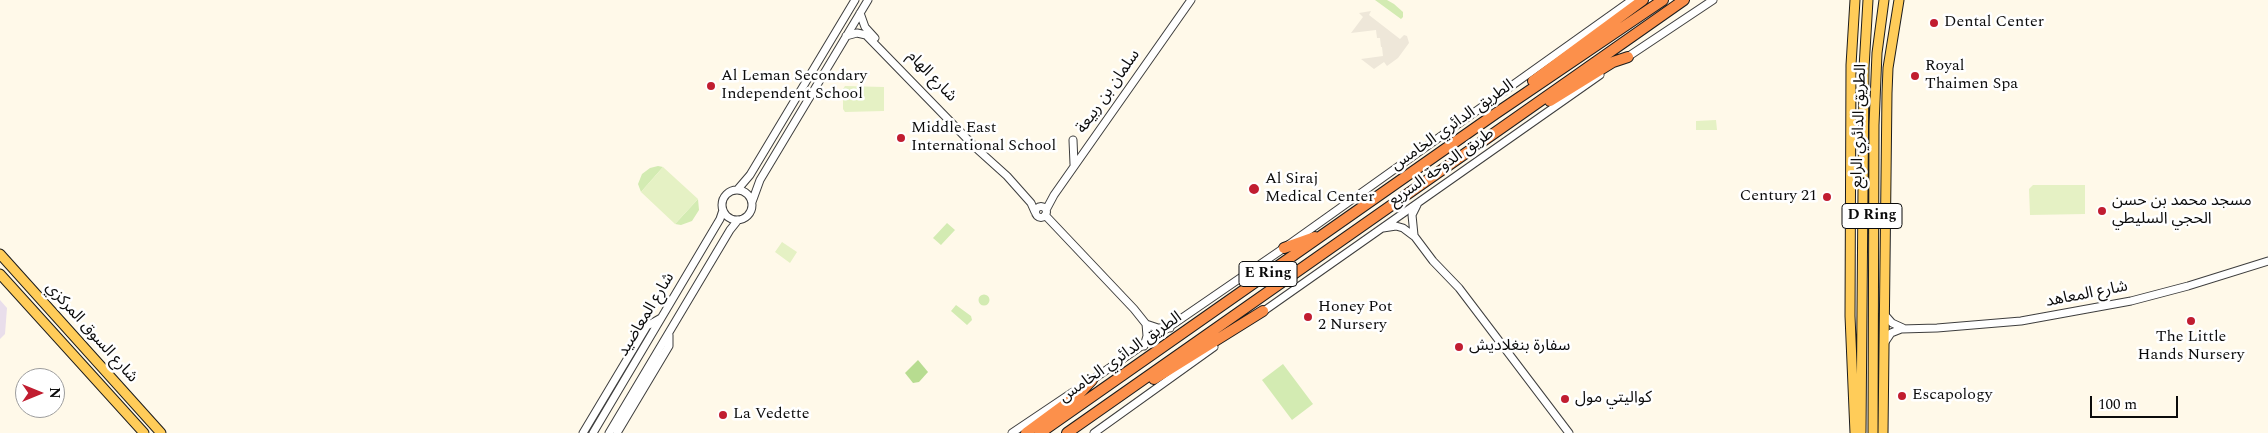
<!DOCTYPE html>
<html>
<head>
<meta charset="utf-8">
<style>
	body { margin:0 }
	#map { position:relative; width:2268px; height:433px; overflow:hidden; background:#fff9e9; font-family:Spectral,serif }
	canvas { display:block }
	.north { position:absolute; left:15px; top:368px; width:50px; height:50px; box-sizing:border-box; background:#fff; border:1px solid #9d9d9d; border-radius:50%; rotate:90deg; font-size:14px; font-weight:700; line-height:20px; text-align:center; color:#0b0b0b }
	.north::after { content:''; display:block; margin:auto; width:18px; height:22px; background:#c11d30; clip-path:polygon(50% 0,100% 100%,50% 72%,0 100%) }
	.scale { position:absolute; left:2090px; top:396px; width:88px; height:22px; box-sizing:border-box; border:2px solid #0b0b0b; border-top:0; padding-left:6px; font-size:15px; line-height:18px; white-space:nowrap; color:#0b0b0b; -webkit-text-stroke:4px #fff; paint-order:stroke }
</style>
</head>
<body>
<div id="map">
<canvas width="2268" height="433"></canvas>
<div class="north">N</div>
<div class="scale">100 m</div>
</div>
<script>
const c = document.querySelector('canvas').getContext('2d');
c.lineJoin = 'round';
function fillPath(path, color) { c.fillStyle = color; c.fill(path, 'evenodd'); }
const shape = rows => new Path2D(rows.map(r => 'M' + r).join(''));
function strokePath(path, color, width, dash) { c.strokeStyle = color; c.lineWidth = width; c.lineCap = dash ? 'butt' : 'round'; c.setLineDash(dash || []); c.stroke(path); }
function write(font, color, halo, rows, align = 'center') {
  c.font = font + ' Spectral,"Noto Sans Arabic",serif'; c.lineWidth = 5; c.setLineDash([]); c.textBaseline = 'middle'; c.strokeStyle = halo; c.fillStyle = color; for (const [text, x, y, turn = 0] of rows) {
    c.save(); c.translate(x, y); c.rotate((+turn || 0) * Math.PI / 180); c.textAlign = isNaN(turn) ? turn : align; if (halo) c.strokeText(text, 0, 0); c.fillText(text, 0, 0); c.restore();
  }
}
fillPath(shape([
	[0,300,7,308,5,334,0,339]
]), '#e9deeb');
fillPath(shape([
	[1375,0,1387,0,1394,4,1403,12,1403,17,1401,19],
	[658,166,663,167,641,192,638,184,642,174,650,168],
	[698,199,699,210,692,221,681,225,675,224],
	[947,223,955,230,941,245,933,238],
	'978.5 300a5.5 5.5 0 1 1 11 0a5.5 5.5 0 1 1-11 0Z',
	[956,305,971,316,972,320,967,325,951,311],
	[1283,364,1313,404,1292,420,1262,380]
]), '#d3ebb2');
fillPath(shape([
	[918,360,928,372,919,382,913,383,905,373]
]), '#b7dc90');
fillPath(shape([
	[845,86,884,87,884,111,845,112,843,109,843,89],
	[1716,120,1717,130,1696,130,1696,121],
	[663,167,698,199,675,224,641,192],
	[2033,185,2085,185,2085,214,2030,215,2029,189],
	[782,242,797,252,790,263,775,252]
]), '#e5f1c4');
fillPath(shape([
	[1371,11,1369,15,1400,39,1404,35,1407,36,1409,43,1398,58,1387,66,1384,62,1374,69,1361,59,1383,56,1382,47,1381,47,1380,38,1377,38,1376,30,1351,33,1363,17,1359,13]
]), '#eee7d9');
const minor = shape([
	[860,13,865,27,875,38],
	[846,36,857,33,866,35,977,149,1007,176,1031,203,1035,212],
	[1626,58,1713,0],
	[1073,140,1074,164],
	[738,189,750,175,855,0],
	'722 205a15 15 0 1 1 30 0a15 15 0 1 1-30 0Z',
	[752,202,760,180,868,0],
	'1035.5 212a5.5 5.5 0 1 1 11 0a5.5 5.5 0 1 1-11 0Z',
	[1046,210,1054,195,1191,0],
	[1045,215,1134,309,1146,324,1147,336,1144,346],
	[1383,228,1396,226,1403,228,1415,237,1433,261,1459,288,1569,433],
	[1414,235,1412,215,1417,205],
	[1261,313,1600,75],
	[1885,315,1892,323,1903,328],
	[1146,324,1158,328,1170,328],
	[1885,342,1891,333,1901,329,1937,328,2021,321,2131,301,2188,286,2268,261],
	[1089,382,1284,248,1632,0],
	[583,433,647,326,661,318],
	[593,433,720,219,723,210],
	[609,433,730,230,738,220],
	[617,433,669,346,669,335],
	[1012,433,1073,392],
	[1094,433,1214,347]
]);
const major = shape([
	[1855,0,1851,65,1850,316,1855,433],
	[0,254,161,433],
	[0,274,144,433],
	[1861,432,1864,68,1868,0],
	[1873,433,1874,125,1877,53,1884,0],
	[1883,433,1887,93,1888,68,1899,0]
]);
const highway = shape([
	[1533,81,1643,0],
	[1550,101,1613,62,1628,57],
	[1284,248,1315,237],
	[1154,379,1263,311],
	[1026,433,1079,394,1092,380],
	[1040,433,1495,114,1663,0],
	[1067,433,1684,0]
]);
strokePath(minor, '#3e3e3e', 9);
strokePath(major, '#1c1c1c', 11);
strokePath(highway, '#1c1c1c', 12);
strokePath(minor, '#fff', 7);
strokePath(major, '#ffcc59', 9);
strokePath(highway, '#fc904b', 10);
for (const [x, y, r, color] of [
	[1934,23,5,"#c11d30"],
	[1915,76,5,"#c11d30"],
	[711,86,5,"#c11d30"],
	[901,138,5,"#c11d30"],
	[1254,189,6,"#c11d30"],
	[1827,197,5,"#c11d30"],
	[2102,211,5,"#c11d30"],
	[1308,317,5,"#c11d30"],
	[2191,321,5,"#c11d30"],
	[1459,347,5,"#c11d30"],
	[1902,396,5,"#c11d30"],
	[1565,399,5,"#c11d30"],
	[723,415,5,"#c11d30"]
]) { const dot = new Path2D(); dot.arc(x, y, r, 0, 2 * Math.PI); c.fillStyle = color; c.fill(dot); strokePath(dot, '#fff', 2); }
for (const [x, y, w] of [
	[1872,216,60],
	[1268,274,58]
]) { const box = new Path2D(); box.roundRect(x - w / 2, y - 12.5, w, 25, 4); c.fillStyle = '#fff'; c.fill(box); strokePath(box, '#0b0b0b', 1); }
write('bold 15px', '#0b0b0b', null, [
	["D Ring",1872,216],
	["E Ring",1268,274]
]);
write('16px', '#0b0b0b', '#fff', [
	["Dental Center",1944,23],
	["Royal",1925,67],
	["Thaimen Spa",1925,85],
	["Al Leman Secondary",721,77],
	["Independent School",721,95],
	["Middle East",911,129],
	["International School",911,147],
	["Al Siraj",1265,180],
	["Medical Center",1265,198],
	["Century 21",1817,197,"right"],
	["مسجد محمد بن حسن",2112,202],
	["الحجي السليطي",2112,220],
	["Honey Pot",1318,308],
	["2 Nursery",1318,326],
	["The Little",2191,338,"center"],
	["Hands Nursery",2191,356,"center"],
	["سفارة بنغلاديش",1469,347],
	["Escapology",1912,396],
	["كواليتي مول",1575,399],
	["La Vedette",733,415]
], 'left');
write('16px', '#0b0b0b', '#fff', [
	["شارع الهام",931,77,46],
	["سلمان بن ربيعة",1109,92,-55],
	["الطريق الدائري الخامس",1453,126,-35],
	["الطريق الدائري الرابع",1860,126,-88],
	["طريق الدوحة السريع",1442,168,-35],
	["شارع المعاهد",2087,295,-11],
	["شارع المعاضيد",647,315,-59],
	["شارع السوق المركزي",91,333,48],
	["الطريق الدائري الخامس",1121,358,-35]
]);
</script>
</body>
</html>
